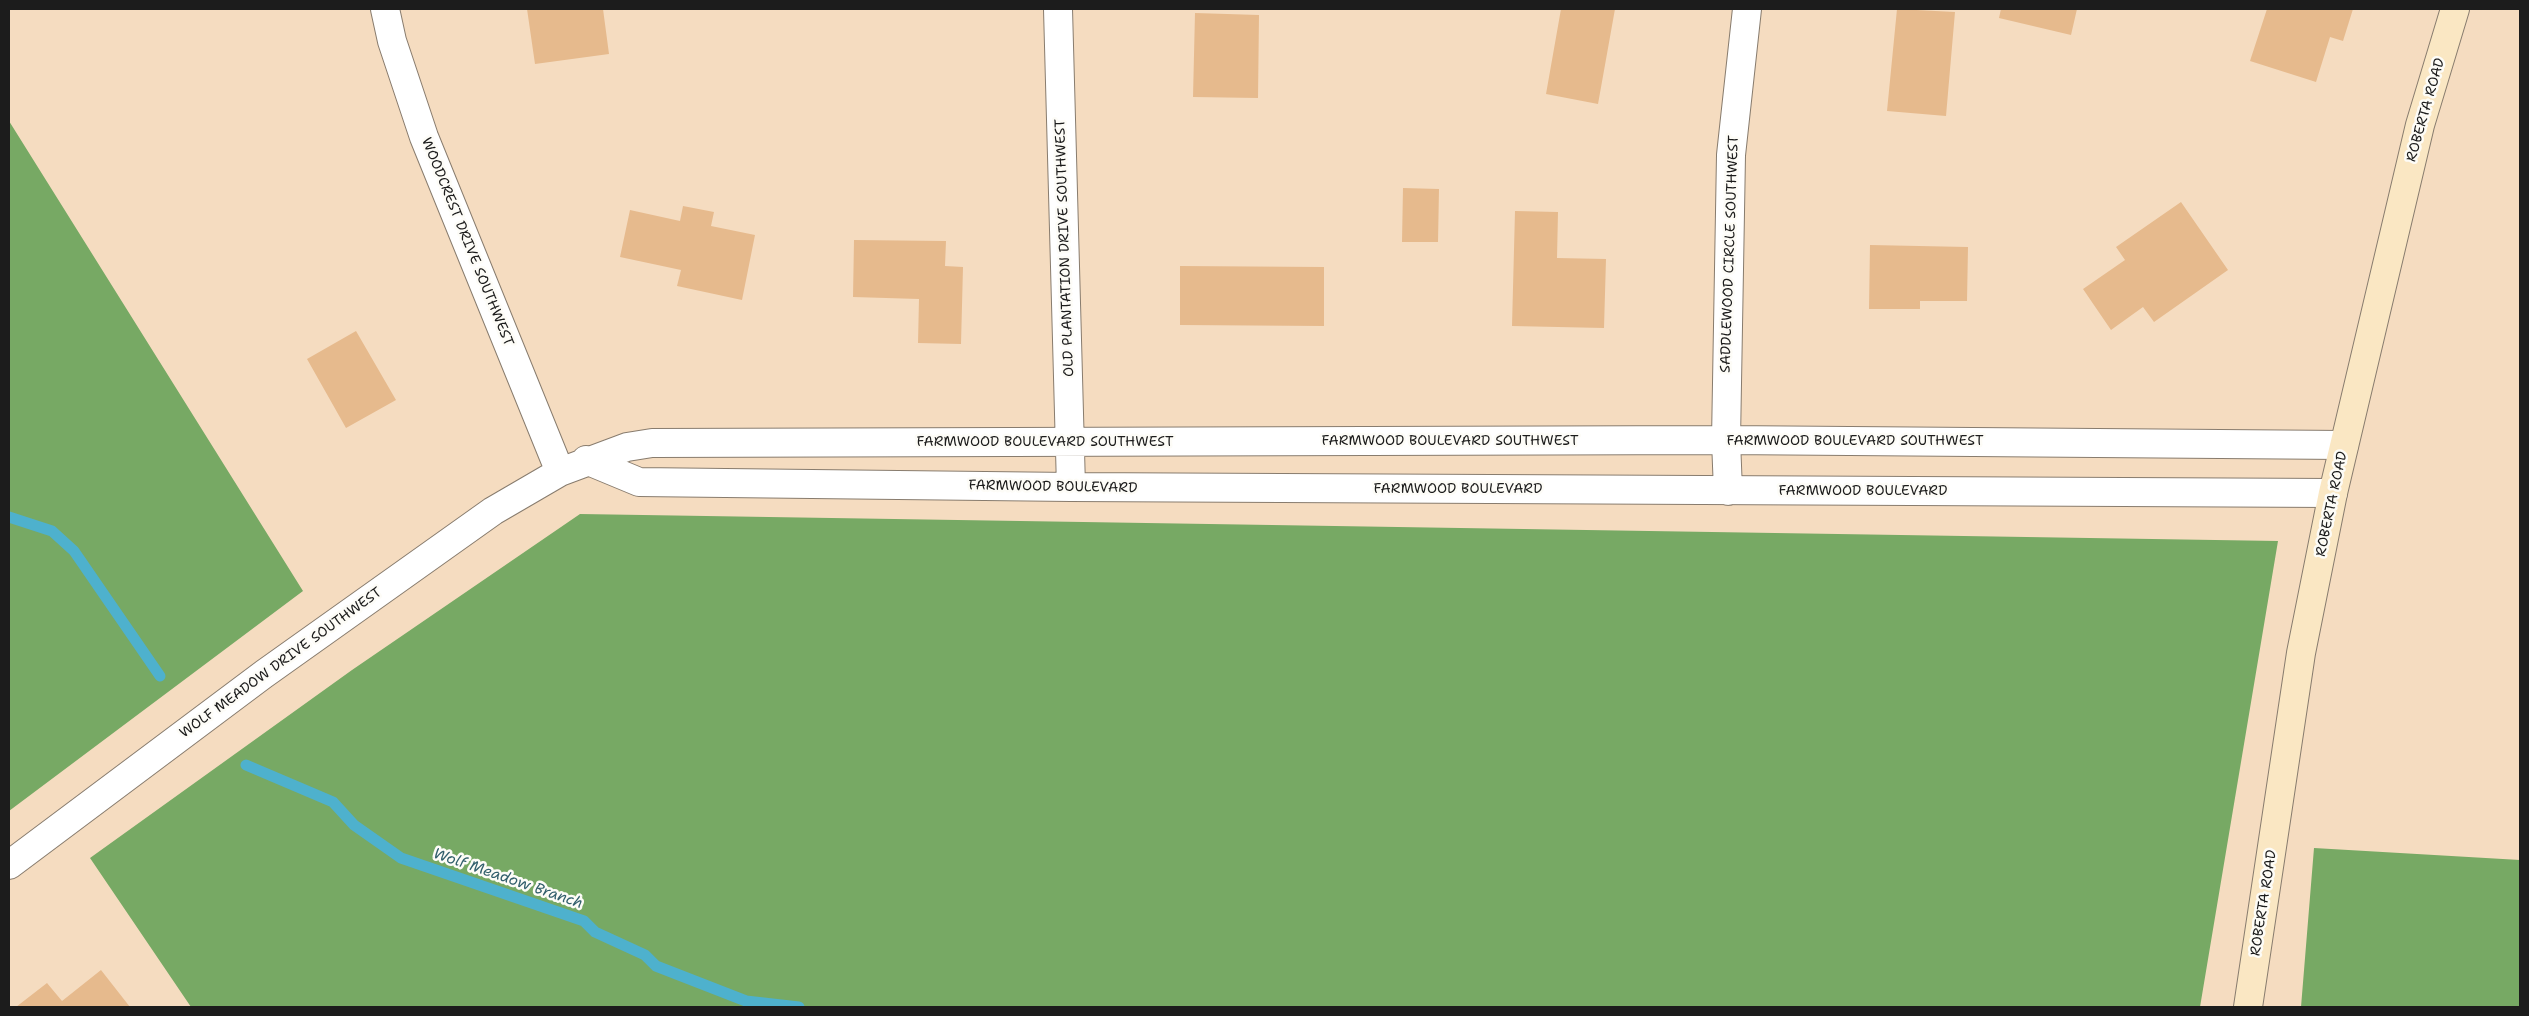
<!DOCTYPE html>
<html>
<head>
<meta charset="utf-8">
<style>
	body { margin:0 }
	#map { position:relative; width:2529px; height:1016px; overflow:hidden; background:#f5dcc0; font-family:"Shantell Sans",sans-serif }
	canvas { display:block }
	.frame { position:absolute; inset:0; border:10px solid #1c1c1c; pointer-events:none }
</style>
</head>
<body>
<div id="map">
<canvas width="2529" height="1016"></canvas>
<div class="frame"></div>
</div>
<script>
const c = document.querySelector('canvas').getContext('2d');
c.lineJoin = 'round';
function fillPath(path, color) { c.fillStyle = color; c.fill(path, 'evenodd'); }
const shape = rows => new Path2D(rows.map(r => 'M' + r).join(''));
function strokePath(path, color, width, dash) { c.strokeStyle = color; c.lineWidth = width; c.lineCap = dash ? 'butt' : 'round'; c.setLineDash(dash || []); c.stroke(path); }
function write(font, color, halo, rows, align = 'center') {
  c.font = font + ' "Shantell Sans",sans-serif'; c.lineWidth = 5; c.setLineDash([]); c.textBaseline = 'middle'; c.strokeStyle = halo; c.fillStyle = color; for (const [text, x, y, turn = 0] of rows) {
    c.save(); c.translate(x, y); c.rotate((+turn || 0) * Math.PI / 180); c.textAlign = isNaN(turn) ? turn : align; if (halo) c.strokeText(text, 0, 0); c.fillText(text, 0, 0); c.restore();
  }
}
fillPath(shape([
	[9,121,303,591,9,811],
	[580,514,2278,541,2200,1007,191,1007,90,858,352,670],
	[2314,848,2520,860,2520,1007,2301,1007]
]), '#77a964');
strokePath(shape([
	[9,517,52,531,74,551,160,676],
	[246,765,333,802,354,825,401,858,584,921,595,932,645,955,656,966,746,1001,799,1007]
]), '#4eb1cd', 11);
fillPath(shape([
	[527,9,603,9,609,54,535,64],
	[1561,9,1615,9,1598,104,1546,94],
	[1897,9,1955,12,1946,116,1887,111],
	[2001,9,2077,9,2071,35,1999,18],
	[2267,9,2353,9,2343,41,2330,37,2316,82,2250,61],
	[1195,13,1259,15,1258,98,1193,97],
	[1403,188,1439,189,1438,242,1402,242],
	[2181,202,2228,270,2154,322,2143,307,2111,330,2083,289,2125,260,2116,247],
	[683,206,714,212,711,226,755,235,742,300,677,286,681,270,620,257,630,210,680,221],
	[1515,211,1558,212,1557,258,1606,259,1604,328,1512,326],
	[854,240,946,241,945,266,963,267,961,344,918,343,919,299,853,297],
	[1870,245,1968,247,1967,301,1920,301,1920,309,1869,309],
	[1180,266,1324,267,1324,326,1180,325],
	[356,331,396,400,346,428,307,359],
	[101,970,130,1007,16,1007,47,983,62,1001]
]), '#e6ba8d');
const street = shape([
	[385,9,392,41,424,137,560,472],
	[1058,9,1071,487],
	[586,460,639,482,1071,487,2333,493],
	[1728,491,1726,440,1731,155,1747,9],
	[9,865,264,674,493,511,560,472,627,447,652,443,1726,440,2344,445]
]);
const secondary = shape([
	[2248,1007,2301,653,2333,493,2420,125,2455,9]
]);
strokePath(street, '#887c6e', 30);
strokePath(secondary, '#887c6e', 30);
strokePath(street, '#fff', 28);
strokePath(secondary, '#fae7c3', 28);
write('14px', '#1c1c1c', '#fdfcf7', [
	["ROBERTA ROAD",2426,110,-74],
	["WOODCREST DRIVE SOUTHWEST",467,242,68],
	["OLD PLANTATION DRIVE SOUTHWEST",1065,248,-92],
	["SADDLEWOOD CIRCLE SOUTHWEST",1730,254,-88],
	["FARMWOOD BOULEVARD SOUTHWEST",1450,441],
	["FARMWOOD BOULEVARD SOUTHWEST",1855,441],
	["FARMWOOD BOULEVARD SOUTHWEST",1045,442],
	["FARMWOOD BOULEVARD",1053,487,1],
	["FARMWOOD BOULEVARD",1458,489],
	["FARMWOOD BOULEVARD",1863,491],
	["ROBERTA ROAD",2332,504,-78],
	["WOLF MEADOW DRIVE SOUTHWEST",281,663,-36],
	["ROBERTA ROAD",2264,903,-81]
]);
write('italic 15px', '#325f6c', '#fdfcf7', [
	["Wolf Meadow Branch",508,879,19]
]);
</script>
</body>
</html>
